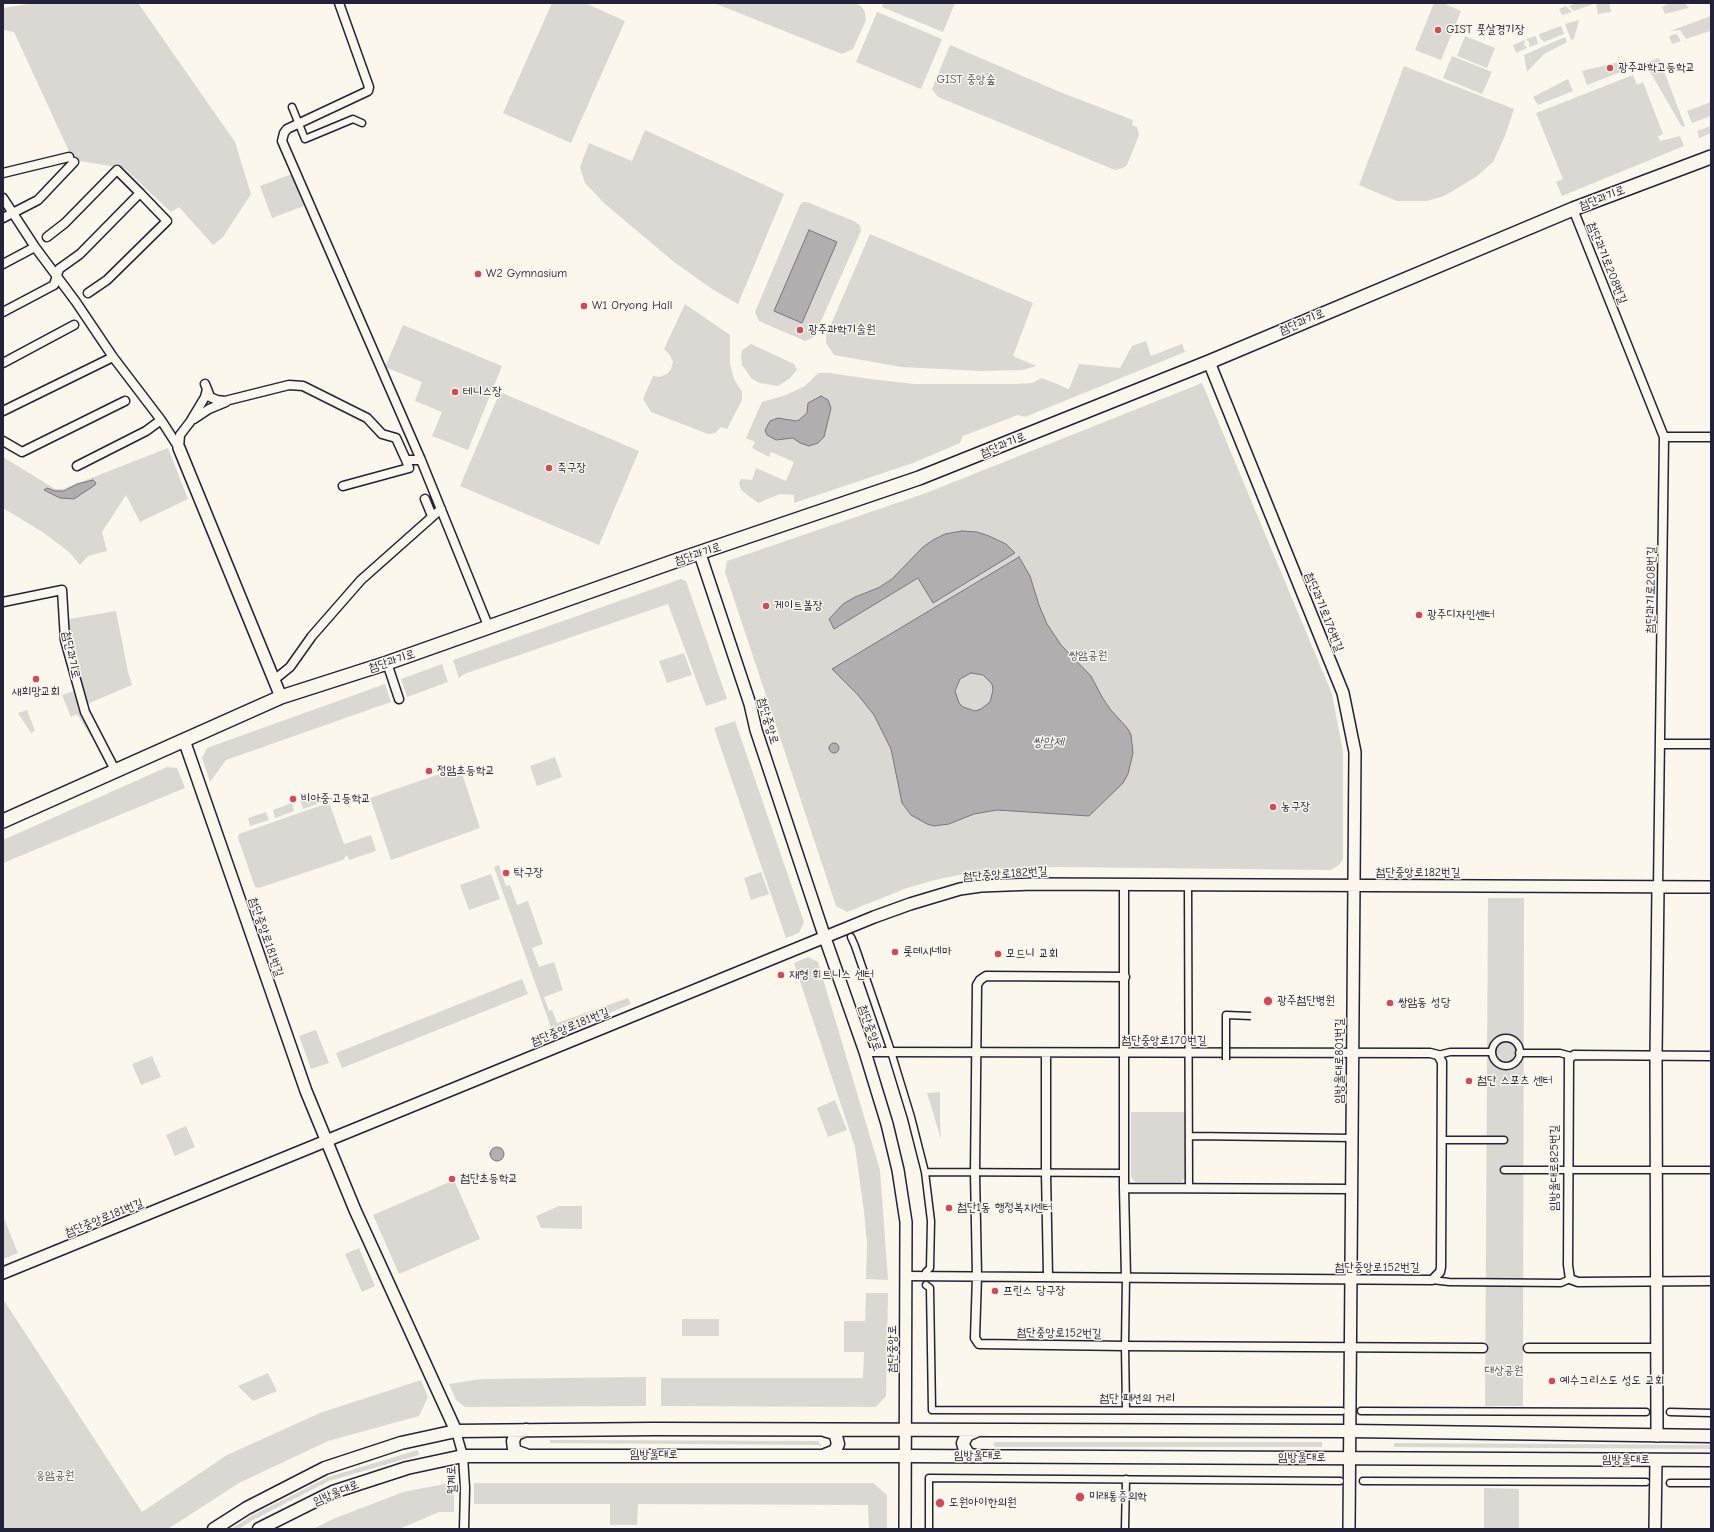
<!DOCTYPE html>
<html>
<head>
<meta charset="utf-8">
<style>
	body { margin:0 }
	#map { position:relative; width:1714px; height:1532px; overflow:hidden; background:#fbf7ec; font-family:"Comic Neue",sans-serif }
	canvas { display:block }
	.frame { position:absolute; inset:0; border:4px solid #22223b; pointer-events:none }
</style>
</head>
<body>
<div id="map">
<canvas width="1714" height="1532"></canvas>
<div class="frame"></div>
</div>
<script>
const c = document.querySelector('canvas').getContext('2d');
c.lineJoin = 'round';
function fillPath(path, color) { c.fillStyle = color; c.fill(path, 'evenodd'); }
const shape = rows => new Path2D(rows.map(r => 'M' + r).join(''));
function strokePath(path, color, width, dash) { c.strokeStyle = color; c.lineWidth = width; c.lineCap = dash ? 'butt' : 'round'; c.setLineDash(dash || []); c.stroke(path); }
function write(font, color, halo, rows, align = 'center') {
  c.font = font + ' "Comic Neue","Poor Story",sans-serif'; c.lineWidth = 3; c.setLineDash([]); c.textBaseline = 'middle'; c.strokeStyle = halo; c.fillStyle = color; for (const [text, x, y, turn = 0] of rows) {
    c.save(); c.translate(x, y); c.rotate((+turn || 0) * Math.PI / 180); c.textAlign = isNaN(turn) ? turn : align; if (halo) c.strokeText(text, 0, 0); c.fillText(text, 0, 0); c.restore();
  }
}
fillPath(shape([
	[36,3,138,3,235,142,251,194,223,237,213,245,179,207,171,212,124,168,73,160,14,32,3,30,3,8],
	[552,3,585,3,625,21,571,143,503,113],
	[714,3,854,3,861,6,865,12,866,20,853,49,842,54],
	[883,3,955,3,943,32,882,7],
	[1434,3,1443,3,1461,11,1441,60,1415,50],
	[1576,3,1592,3,1593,4,1574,11,1569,6],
	[1596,3,1609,3,1611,12,1598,14],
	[1670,3,1684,3,1689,8,1665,14,1662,7],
	[1566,6,1572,12,1562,15,1559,9],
	[877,12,942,39,921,89,856,62],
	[1711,16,1710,31,1686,39,1680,30,1670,31],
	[1579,20,1574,39,1571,40,1565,24],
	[1561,26,1564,34,1544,42,1539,36,1539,34],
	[1677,34,1681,41,1672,44,1669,36],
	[1465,36,1495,48,1487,68,1457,56],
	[1536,36,1538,44,1529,47,1529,42,1526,39],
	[1565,37,1567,42,1544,54,1527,72,1524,55],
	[1525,40,1524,45,1527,48,1516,53,1513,45],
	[950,45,1060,92,1133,120,1132,125,1137,127,1139,135,1127,165,1123,168,1115,170,938,97,932,89],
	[1452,56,1492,72,1482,94,1443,78],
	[1659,58,1685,126,1682,127,1645,63],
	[1623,61,1626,70,1587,85,1582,71],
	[1404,66,1514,109,1505,136,1493,162,1476,177,1444,196,1427,201,1397,201,1359,185],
	[1633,75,1637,85,1643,82,1663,134,1658,136,1660,141,1680,136,1684,146,1562,196,1556,182,1563,179,1536,113],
	[1568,79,1573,91,1538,105,1533,97],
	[1711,102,1711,116,1692,123,1687,111],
	[1711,126,1711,133,1699,138,1697,131],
	[645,130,784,194,738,304,712,289,674,262,605,204,585,183,580,167,589,143,632,161],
	[292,174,304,206,272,218,260,186],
	[803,202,807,202,856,222,860,226,861,231,814,337,805,341,759,321,755,312,800,205],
	[870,234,1033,303,1013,356,1036,366,1023,370,981,371,901,367,834,355,826,343,826,336],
	[685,304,730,335,730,363,734,379,742,392,742,400,727,429,721,427,715,433,708,434,651,412,643,399,653,376,660,377,667,374,671,369,673,362,670,355,664,349],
	[403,325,502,366,468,450,432,436,442,412,415,401,422,382,385,367],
	[1146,341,1151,356,1182,344,1185,352,1025,417,1018,415,963,436,960,443,913,463,794,503,794,495,780,494,758,503,741,490,739,483,741,479,752,480,756,468,786,481,794,462,771,452,769,457,752,448,755,442,746,438,762,402,786,395,805,386,818,373,830,373,870,379,914,384,1014,384,1032,383,1042,378,1069,389,1079,364,1120,368,1132,346],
	[751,344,794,364,797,370,789,379,778,386,760,383,752,379,742,365,741,357,742,350],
	[1202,383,1332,694,1343,752,1343,859,1340,864,1331,870,1059,867,1010,868,968,873,935,880,907,888,847,912,836,906,725,572,727,561,926,493],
	[500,392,639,451,599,545,460,486],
	[168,448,188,499,140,522,126,495,102,532,107,551,88,556,80,565,69,552,44,533,3,508,3,457,55,489,63,489],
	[681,579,686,581,727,699,706,706,668,604,464,674,459,678,453,660],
	[116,611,128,672,132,685,87,704,70,642,69,619],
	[684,653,692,675,667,683,659,661],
	[442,664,448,682,407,697,401,679],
	[385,684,391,702,226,760,210,782,202,758,207,748],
	[74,691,80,714,99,745,97,746,77,714,71,717,62,695],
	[27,710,35,731,31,733,18,713],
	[735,721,804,922,799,933,786,938,714,728],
	[555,757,562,777,537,786,530,766],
	[167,767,177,768,185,788,3,863,3,840],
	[460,767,480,828,391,860,370,798],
	[319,794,322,802,303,809,300,800],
	[292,803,294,811,275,818,273,810],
	[325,804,330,805,344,844,371,835,376,851,349,860,347,855,343,860,259,888,255,887,238,838,239,834],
	[266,812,269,820,250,826,248,818],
	[499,865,506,886,510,885,517,905,528,901,543,944,532,948,539,967,554,962,563,990,544,997,549,1011,552,1010,557,1023,628,998,631,1004,554,1036,494,867],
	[761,872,769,894,751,900,744,878],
	[491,874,500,899,469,910,460,885],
	[1488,898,1524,898,1523,1406,1485,1406],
	[808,957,818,962,880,1170,888,1280,866,1279,867,1243,864,1212,855,1147,794,963],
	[522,979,528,994,342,1068,336,1053],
	[316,1030,329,1063,311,1069,299,1036],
	[152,1056,161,1077,141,1085,132,1064],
	[940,1092,940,1121,941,1139,927,1093],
	[835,1100,847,1130,828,1137,817,1108],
	[1131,1112,1187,1112,1187,1176,1181,1182,1135,1182,1131,1177],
	[186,1126,195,1147,175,1156,166,1135],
	[454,1180,480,1239,399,1274,373,1215],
	[559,1206,582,1206,582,1229,541,1228,536,1216],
	[3,1216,18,1253,3,1259],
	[359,1248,375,1286,362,1292,345,1254],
	[866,1293,888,1293,886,1396,876,1407,661,1406,661,1378,863,1378,864,1352,844,1352,844,1321,865,1321],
	[3,1299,142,1512,227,1455,320,1413,421,1380,428,1397,419,1416,328,1441,239,1483,168,1529,3,1529],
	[682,1319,719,1319,719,1336,682,1336],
	[268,1373,277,1391,253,1401,238,1386],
	[646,1377,646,1406,465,1407,456,1400,449,1384,481,1379],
	[550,1440,818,1441,822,1447,818,1445,550,1443,550,1445],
	[995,1442,1322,1442,1322,1447,995,1447,993,1444],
	[1394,1443,1711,1445,1711,1449,1394,1447],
	[418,1450,419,1455,329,1481,253,1520,239,1529,231,1529,251,1516,328,1477],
	[474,1483,873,1483,887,1495,887,1529,869,1529,868,1505,638,1504,637,1525,610,1525,610,1504,474,1504],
	[445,1484,454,1493,454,1512,439,1512,399,1529,313,1529,333,1519,403,1492],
	[1484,1488,1519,1489,1519,1529,1484,1529]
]), '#dbd8d3');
const water = shape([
	[809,230,837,242,802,323,774,311,809,230],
	[821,396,828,400,831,408,824,437,818,443,809,446,800,443,793,438,776,440,767,435,765,430,770,421,778,418,796,421,799,420,807,413,808,403,821,396],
	[93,480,96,483,95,485,74,499,60,498,44,490,47,488,55,491,64,491,77,484,93,480],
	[962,531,977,532,989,536,1006,544,1015,553,933,603,918,578,834,629,829,619,843,604,855,597,878,588,892,579,923,547,933,540,945,534,962,531],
	[1019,557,1030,576,1039,605,1047,624,1061,645,1091,676,1102,697,1110,709,1128,729,1131,735,1133,753,1128,774,1123,783,1089,816,997,810,974,814,949,824,934,826,927,824,911,815,902,803,891,749,874,715,858,695,832,669,1019,557],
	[971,673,983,675,992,684,993,690,990,702,981,709,975,711,963,707,959,703,955,691,960,679,971,673],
	'829 748a5 5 0 1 1 10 0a5 5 0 1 1-10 0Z',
	'490 1154a7 7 0 1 1 14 0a7 7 0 1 1-14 0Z'
]);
fillPath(water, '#b1aeb0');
strokePath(water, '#787681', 1);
const pedestrian = shape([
	[292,107,305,139,353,119,362,123],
	[1188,884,1189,1188],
	[851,937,855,946,889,1045,911,1117,925,1172,931,1221,930,1268,926,1272],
	'1492 1052a14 14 0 1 1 28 0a14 14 0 1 1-28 0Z',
	[1519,1053,1560,1053,1571,1056],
	[1438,1055,1450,1052,1492,1052],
	[1190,1136,1353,1138],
	[1442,1140,1504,1140],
	[1504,1170,1711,1170],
	[925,1172,1124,1173],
	[1126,1277,1125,1346,1126,1410],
	[1432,1280,1449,1282,1561,1283,1570,1279],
	[926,1285,930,1288,932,1410,1342,1411],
	[1361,1411,1646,1412],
	[1670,1412,1711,1413],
	[1363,1481,1646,1482],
	[1670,1483,1711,1483],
	[929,1529,929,1478,1340,1481],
	[1125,1529,1126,1479]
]);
const minor = shape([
	[339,3,369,87,368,91,287,129,284,133,282,141,421,460,489,628],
	[3,173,69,157],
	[3,198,35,247,76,302,113,357,161,420,179,448],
	[1573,209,1664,437,1658,887],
	[3,218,38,200,74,162],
	[47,237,65,223,117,170,140,193],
	[3,264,35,247],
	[3,312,54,285,59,269,80,254,140,193,167,221,107,280,88,293],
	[3,363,74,325],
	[207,389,210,397,217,400,225,401,289,385,303,386,367,418,382,434,396,438,406,460,421,460],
	[3,411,113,357],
	[194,419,209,409,226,402],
	[1664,437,1711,437],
	[3,441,22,452,125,401],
	[179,448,180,435,190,422,205,397,207,389,205,384],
	[77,466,146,431,161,420],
	[343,486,409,468,406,460],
	[425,499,432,516],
	[3,602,62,590,65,640,85,712,115,770],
	[387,663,399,699],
	[274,680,290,667,312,636,361,580,441,509],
	[1661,744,1711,744],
	[1124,884,1124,1188,1126,1277],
	[1125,977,986,976,980,980,977,985,975,1173,977,1276,975,1338,979,1344,1125,1346,1483,1348],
	[865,1052,1430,1053,1438,1055,1442,1062,1441,1267,1440,1272,1432,1280,906,1276],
	[1046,1053,1046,1173,1048,1276],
	[1711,1056,1574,1055,1569,1059,1568,1265,1570,1279,1578,1282,1711,1281],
	[1124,1188,1352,1189],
	[1528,1348,1657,1348],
	[456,1431,463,1456,465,1488,464,1529]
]);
const tertiary = shape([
	[1209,362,1343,693,1355,752,1349,1529],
	[179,448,281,697],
	[700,554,750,704,756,730,825,938,865,1052,887,1124,898,1170,906,1222,905,1529],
	[184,740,306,1091,355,1210,456,1431],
	[3,1273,874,917,910,904,960,889,981,886,1033,884,1711,887],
	[1657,1436,1656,1056,1658,887],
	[1655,1529,1656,1460]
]);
const secondary = shape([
	[526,1430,516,1434,513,1441,514,1449,517,1452,526,1455],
	[824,1430,834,1433,836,1436,838,1444,835,1451,825,1455],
	[975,1456,968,1454,964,1447,963,1443,967,1435,976,1431],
	[214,1529,247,1508,325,1468,401,1443,456,1431,653,1429,1350,1431,1711,1436],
	[259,1529,333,1492,407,1468,463,1456,906,1456,1711,1460]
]);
const primary = shape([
	[3,821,281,697,387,663,678,560,919,478,1209,362,1573,209,1711,157]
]);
strokePath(pedestrian, '#22223b', 9);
strokePath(minor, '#22223b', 11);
strokePath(tertiary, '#22223b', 14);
strokePath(secondary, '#22223b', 15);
strokePath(primary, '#22223b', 16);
strokePath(pedestrian, '#fbf7ec', 6);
strokePath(minor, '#fbf7ec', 8);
strokePath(tertiary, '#fbf7ec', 11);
strokePath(secondary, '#fbf7ec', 12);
strokePath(primary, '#fbf7ec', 13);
const pedestrianBridge = shape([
	[1226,1060,1226,1015,1251,1016]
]);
strokePath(pedestrianBridge, '#22223b', 9, []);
strokePath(pedestrianBridge, '#fbf7ec', 6);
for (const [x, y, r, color] of [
	[1438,30,4,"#d1495b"],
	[1610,68,4,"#d1495b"],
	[478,274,4,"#d1495b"],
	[584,306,4,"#d1495b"],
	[800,330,4,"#d1495b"],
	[455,392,4,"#d1495b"],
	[549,468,4,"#d1495b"],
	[766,606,4,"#d1495b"],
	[1419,615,4,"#d1495b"],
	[36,679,4,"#d1495b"],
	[429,771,4,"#d1495b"],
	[293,799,4,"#d1495b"],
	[1273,807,4,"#d1495b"],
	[506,873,4,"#d1495b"],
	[895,952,4,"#d1495b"],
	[998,954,4,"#d1495b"],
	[781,975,4,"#d1495b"],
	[1268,1001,5,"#d1495b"],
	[1390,1003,4,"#d1495b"],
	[1469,1081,4,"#d1495b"],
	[452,1179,4,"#d1495b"],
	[949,1208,4,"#d1495b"],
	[995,1291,4,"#d1495b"],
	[1552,1381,4,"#d1495b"],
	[1080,1497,5,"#d1495b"],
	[940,1503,5,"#d1495b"]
]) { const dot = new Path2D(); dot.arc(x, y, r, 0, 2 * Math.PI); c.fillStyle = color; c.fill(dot); strokePath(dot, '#fbf7ec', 1.5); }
write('12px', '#22223b', '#fbf7ec', [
	["GIST 풋살경기장",1446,30],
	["광주과학고등학교",1618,68],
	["W2 Gymnasium",486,274],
	["W1 Oryong Hall",592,306],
	["광주과학기술원",808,330],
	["테니스장",463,392],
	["축구장",557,468],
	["게이트볼장",774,606],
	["광주디자인센터",1427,615],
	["새희망교회",36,692,"center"],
	["정암초등학교",437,771],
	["비아중·고등학교",301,799],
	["농구장",1281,807],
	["탁구장",514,873],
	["롯데시네마",903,952],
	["모드니 교회",1006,954],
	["재형 휘트니스 센터",789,975],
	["광주첨단병원",1277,1001],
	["쌍암동 성당",1398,1003],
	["첨단 스포츠 센터",1477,1081],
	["첨단초등학교",460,1179],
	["첨단1동 행정복지센터",957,1208],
	["프린스 당구장",1003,1291],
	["예수그리스도 성도 교회",1560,1381],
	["미래통증의학",1089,1497],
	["도원아이한의원",949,1503]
], 'left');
write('12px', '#505061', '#fbf7ec', [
	["GIST 중앙숲",966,80],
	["쌍암공원",1088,656],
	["대상공원",1504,1371],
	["응암공원",55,1476]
]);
write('12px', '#22223b', '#fbf7ec', [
	["첨단과기로",1602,198,-21],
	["첨단과기로208번길",1607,263,68],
	["첨단과기로",1302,322,-23],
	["첨단과기로",1003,445,-22],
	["첨단과기로",698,554,-18],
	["첨단과기로208번길",1651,590,-89],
	["첨단과기로176번길",1324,612,68],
	["첨단과기로",71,655,78],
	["첨단과기로",392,661,-18],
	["첨단중앙로",768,721,74],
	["첨단중앙로182번길",1418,873],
	["첨단중앙로182번길",1005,874,-4],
	["첨단중앙로181번길",266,937,71],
	["첨단중앙로181번길",570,1027,-22],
	["첨단중앙로",870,1028,71],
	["첨단중앙로170번길",1164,1041],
	["임방울대로801번길",1340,1061,-90],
	["임방울대로825번길",1555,1168,-90],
	["첨단중앙로181번길",104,1218,-22],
	["첨단중앙로152번길",1377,1268],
	["첨단중앙로152번길",1059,1333,1],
	["첨단중앙로",893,1349,-90],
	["첨단 패션의 거리",1137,1399],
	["임방울대로",654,1455],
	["임방울대로",978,1456],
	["임방울대로",1302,1458],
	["임방울대로",1626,1460],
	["월계로",452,1480,-93],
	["임방울대로",336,1493,-22]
]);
write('italic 13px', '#545364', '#fbf7ec', [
	["쌍암제",1048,742]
]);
</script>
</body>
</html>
